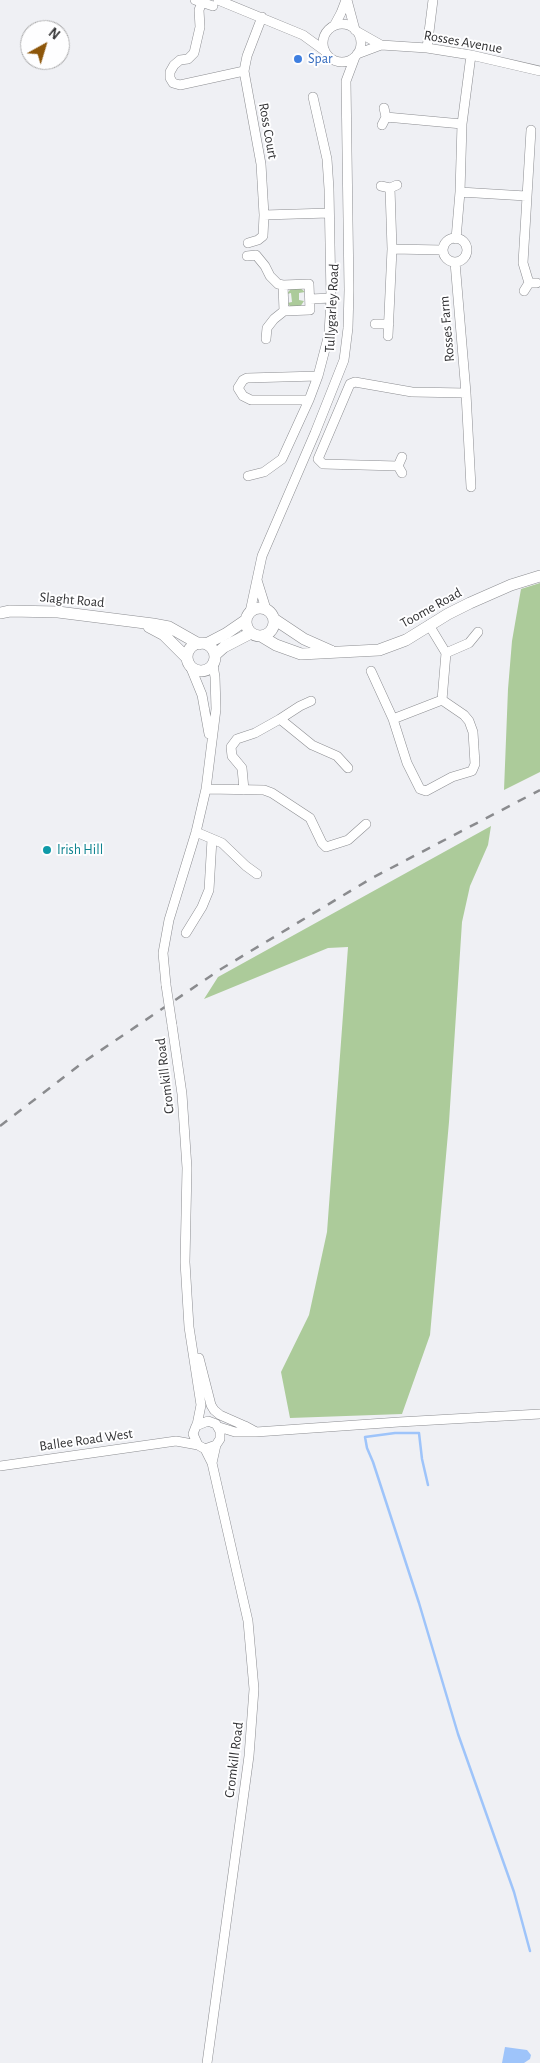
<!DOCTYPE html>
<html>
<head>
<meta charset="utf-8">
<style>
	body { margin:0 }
	#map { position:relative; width:540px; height:2063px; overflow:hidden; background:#eff0f4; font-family:"Alegreya Sans",sans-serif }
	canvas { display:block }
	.north { position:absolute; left:20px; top:20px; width:50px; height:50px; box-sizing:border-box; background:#fefeff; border:1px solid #acacad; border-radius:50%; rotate:39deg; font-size:14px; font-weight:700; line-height:20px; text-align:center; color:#313133 }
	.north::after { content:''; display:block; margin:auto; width:18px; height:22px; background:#8d560a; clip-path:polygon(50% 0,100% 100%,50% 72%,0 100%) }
</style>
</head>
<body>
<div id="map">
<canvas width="540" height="2063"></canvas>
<div class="north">N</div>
</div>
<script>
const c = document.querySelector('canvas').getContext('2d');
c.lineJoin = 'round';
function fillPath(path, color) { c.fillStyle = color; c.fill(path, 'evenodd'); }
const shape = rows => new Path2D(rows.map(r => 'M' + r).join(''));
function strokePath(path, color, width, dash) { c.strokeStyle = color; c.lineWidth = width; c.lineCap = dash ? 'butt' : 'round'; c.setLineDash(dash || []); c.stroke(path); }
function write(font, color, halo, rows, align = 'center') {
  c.font = font + ' "Alegreya Sans",sans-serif'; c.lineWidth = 4; c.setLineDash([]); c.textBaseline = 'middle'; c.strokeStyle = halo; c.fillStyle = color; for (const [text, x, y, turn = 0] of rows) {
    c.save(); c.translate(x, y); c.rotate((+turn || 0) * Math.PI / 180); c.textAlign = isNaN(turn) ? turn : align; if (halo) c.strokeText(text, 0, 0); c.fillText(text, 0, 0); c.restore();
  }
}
fillPath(shape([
	[292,287,299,287,305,292,299,293,299,300,304,301,300,307,292,308,287,303,292,302,291,293,287,294],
	[540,583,540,772,504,790,508,689,512,641,521,589],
	[491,826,488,845,470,886,462,922,449,1122,430,1335,402,1414,290,1418,281,1372,309,1315,327,1232,348,947,328,948,204,999,218,977]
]), '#accb9a');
fillPath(shape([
	[505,2047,527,2050,531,2055,530,2059,524,2063,502,2063]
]), '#9ec4fa');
strokePath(shape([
	[428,1485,422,1459,419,1433,395,1433,365,1437,367,1448,373,1462,419,1603,458,1734,514,1892,530,1951]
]), '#9ec4fa', 2.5);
const minor = shape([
	[195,0,213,6],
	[218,0,303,35,325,51],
	[347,0,355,30],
	[202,2,199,10,200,27,194,53,188,59,180,60,174,65,170,72,170,78,173,83,180,85,244,71],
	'323 43a19 19 0 1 1 38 0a19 19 0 1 1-38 0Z',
	[334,26,341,13,346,0],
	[358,32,381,45],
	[427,48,433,0],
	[357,54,381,45,427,48,471,55,540,71],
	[386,117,462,124],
	[382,125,386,117,384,108],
	[381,186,390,188,397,185],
	[460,192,526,196],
	[264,215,329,213],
	'443 250a12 12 0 1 1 24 0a12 12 0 1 1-24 0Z',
	[456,239,460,192,462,124,471,55],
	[248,243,258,240,263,236,264,215,261,164,244,71,247,56,262,17],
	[392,249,443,250],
	[247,256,256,255,265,266,270,276,278,284,283,285,309,284,310,310,284,311,283,285],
	[455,262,466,393,471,487],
	[529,283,523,263,531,130],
	[524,291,529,283,537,283],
	[310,299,331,298],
	[375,324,389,324],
	[388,336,392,249,390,188],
	[266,339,267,328,274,319,284,311],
	[309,400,251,400,243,396,238,388,243,380,247,378,318,376],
	[398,466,323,464,318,459,350,384,355,382,412,392,466,393],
	[402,473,398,466,402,457],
	[248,476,264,472,282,459,309,400,318,376,329,334,331,298,329,189,327,159,313,97],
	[257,580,266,609],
	[250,612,262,556,315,433,344,360,348,328,349,290,346,81,355,57],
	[446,653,469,643,478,632],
	[191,668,202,695,209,734],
	[371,671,393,719,407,763,420,789,426,791,452,777,472,771,475,764,473,732,469,721,464,715,442,700,446,653,429,625],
	[280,719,300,706,311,701],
	[393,719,442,700],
	[206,789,264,790,272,793,310,818,322,843,326,847,348,840,366,824],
	[244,790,242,768,232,756,231,747,237,739,255,733,280,719,312,745,337,756,348,768],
	[196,832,222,843,246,866,257,874],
	[186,933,202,907,209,890,212,839],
	[166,985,163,953,169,920,196,832,206,789,216,709,215,677,213,665],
	[172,1025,182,1094,187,1168,185,1262,189,1327,201,1405,197,1425],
	[199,1358,211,1405,214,1410,220,1415,245,1426,256,1432],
	[219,1427,235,1432,256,1432,399,1422,540,1414],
	[205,1449,212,1463,248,1621,254,1689,249,1756,207,2063],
	[212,1463,216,1445,220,1439,220,1431,216,1424,208,1421,196,1426,193,1434,198,1445,205,1449,216,1445],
	[0,1466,176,1441,198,1445]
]);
const major = shape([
	'246 622a14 14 0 1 1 28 0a14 14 0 1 1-28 0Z',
	[0,613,10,611,58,612,153,624,169,627,199,644],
	[274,619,304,639,331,651],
	[149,627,164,635,187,658],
	[261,636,276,645,301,654,379,650,406,640,448,614,470,603,511,585,540,576],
	'187 657a14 14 0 1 1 28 0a14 14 0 1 1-28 0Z',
	[206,644,227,633,246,620],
	[215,655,224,647,251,633]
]);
strokePath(minor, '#8c8d91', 10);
strokePath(major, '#8c8d91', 12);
strokePath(minor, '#fff', 9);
strokePath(major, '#fff', 11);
strokePath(shape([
	[0,1126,85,1061,221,969,372,878,540,790]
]), '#8a8b8e', 2.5, [9, 9]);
const minorBridge = shape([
	[166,985,172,1025]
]);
strokePath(minorBridge, '#8c8d91', 10, []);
strokePath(minorBridge, '#fff', 9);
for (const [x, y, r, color] of [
	[298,59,5,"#3f7fe0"],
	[47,850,5,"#0f9aa8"]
]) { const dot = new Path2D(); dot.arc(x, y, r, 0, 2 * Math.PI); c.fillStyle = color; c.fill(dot); strokePath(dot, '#fefeff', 2); }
write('14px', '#313133', '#fefeff', [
	["Rosses Avenue",463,42,10],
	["Ross Court",268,131,80],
	["Tullygarley Road",332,308,-87],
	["Rosses Farm",447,329,-95],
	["Slaght Road",72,600,5],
	["Toome Road",431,608,-29],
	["Cromkill Road",165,1076,-97],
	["Ballee Road West",86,1440,-8],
	["Cromkill Road",234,1760,-83]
]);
write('14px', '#366cbe', '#fefeff', [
	["Spar",308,59]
], 'left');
write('14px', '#0d838f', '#fefeff', [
	["Irish Hill",57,850]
], 'left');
</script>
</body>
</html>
